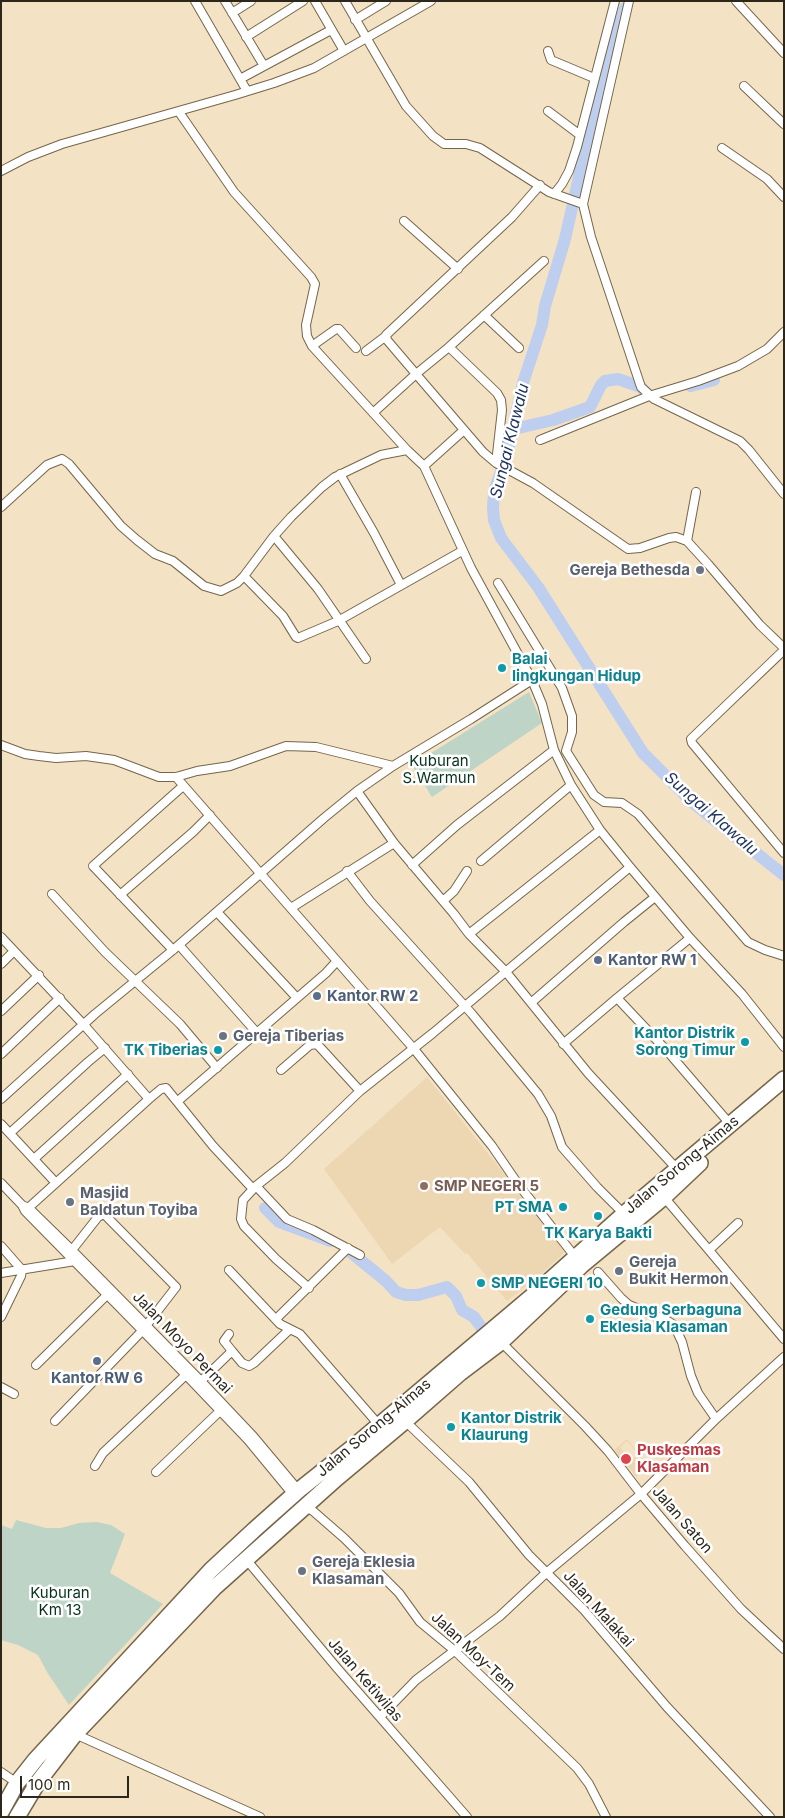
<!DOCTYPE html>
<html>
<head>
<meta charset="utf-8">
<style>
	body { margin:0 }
	#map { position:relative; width:785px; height:1818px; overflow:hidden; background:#f4e2c4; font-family:Inter,sans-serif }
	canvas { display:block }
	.frame { position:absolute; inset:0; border:2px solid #2d271b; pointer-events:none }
	.scale { position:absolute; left:20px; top:1776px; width:109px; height:22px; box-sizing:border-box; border:2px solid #2d271b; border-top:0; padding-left:6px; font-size:15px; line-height:18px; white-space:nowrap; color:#2d271b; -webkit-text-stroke:4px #fff; paint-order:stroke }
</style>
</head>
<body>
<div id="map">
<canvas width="785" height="1818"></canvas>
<div class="frame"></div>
<div class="scale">100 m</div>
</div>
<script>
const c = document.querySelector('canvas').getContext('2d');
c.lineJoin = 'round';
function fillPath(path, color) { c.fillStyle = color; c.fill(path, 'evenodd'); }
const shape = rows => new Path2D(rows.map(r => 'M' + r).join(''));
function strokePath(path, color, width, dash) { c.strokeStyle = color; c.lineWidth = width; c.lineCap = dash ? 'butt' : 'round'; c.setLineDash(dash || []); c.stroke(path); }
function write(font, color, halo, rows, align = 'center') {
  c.font = font + ' Inter,sans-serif'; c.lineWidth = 5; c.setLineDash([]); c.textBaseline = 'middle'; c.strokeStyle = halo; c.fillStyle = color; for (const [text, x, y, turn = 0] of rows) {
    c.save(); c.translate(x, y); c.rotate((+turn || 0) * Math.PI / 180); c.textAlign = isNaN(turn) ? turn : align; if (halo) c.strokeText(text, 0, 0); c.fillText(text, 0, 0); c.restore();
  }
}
fillPath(shape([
	[427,1077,566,1251,537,1278,507,1301,467,1253,465,1254,440,1227,392,1264,324,1169],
	[627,1439,649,1466,636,1477,614,1450],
	[627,1441,639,1455,631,1461,620,1447]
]), '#edd7b3');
fillPath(shape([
	[529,692,542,723,432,797,412,765],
	[16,1520,46,1528,61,1528,79,1523,97,1522,111,1525,125,1534,110,1573,163,1604,69,1705,47,1672,38,1655,18,1645,1,1640,1,1525,12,1529]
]), '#bed4c6');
strokePath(shape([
	[625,8,608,58,607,75,590,128,565,239,545,306,542,325,523,383,507,455,494,491,493,508,494,520,501,538,538,587,643,753,692,802,784,875],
	[691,386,714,380],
	[514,429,553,420,590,407,601,385,605,381,618,379,641,387,648,395],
	[265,1208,279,1222,330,1241],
	[348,1250,386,1281,396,1292,406,1295,418,1295,447,1287,456,1296,462,1310,474,1317,484,1331]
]), '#beceee', 12);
const street = shape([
	[195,1,247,91],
	[225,1,264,66],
	[315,1,344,51],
	[345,1,406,106,433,136,444,144,466,144,480,148,549,192,583,204],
	[629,1,583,204,591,237,641,387,654,399,740,441,749,450,784,494],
	[736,1,784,53],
	[232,13,251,1],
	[355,20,386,1],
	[246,37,303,1],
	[548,51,551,60,594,78],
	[240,79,331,30],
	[744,86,784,124],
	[548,111,580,135],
	[179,112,234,192,311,277,315,284,306,325,307,336,312,346,407,450],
	[722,148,767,179,784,197],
	[1,171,28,157,62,144,235,95,274,83,314,68,431,1],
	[554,194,562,184,569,171,577,147,615,1],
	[404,221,458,269],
	[484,315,519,348],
	[312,346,336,329,339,329,356,348],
	[449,347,544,261],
	[366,351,386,336],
	[373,413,416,374,387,340,386,335,512,217,540,185],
	[540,440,649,396,698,381,738,366,767,349,784,332],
	[496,463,502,410,501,400,497,393,449,347,416,374,483,452,496,463,533,483,628,549,640,548,669,538,676,537,687,541,708,564,760,625,784,648],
	[424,466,464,430],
	[340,474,374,533,401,585],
	[1,507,47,465,62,459,69,464,121,526,137,540,155,554,173,561,204,586,221,591,237,583,244,576,274,536,291,517,322,487,335,477,381,455,407,450,424,466,471,568,532,680,542,704,554,750,571,785,600,830,630,867,690,938,742,994,784,1047],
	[274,536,318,589,366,659],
	[687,541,696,492],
	[244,576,283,616,296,637,298,638,338,621,462,551],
	[498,583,562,688,572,716,572,732,566,751,594,795,604,802,622,803,638,814,748,942,765,950,784,956],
	[784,650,691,739,692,743,784,853],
	[1,745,25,754,39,756,56,758,86,756,114,760,159,777,176,777,197,771,230,766,286,746,316,747,393,766,471,719,532,680],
	[176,777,414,1049,492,1146,518,1184,576,1258],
	[357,791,394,843,454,914,469,934,506,972,588,1073,677,1169],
	[481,861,571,785],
	[412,865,457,825,554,750],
	[347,871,370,901,472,1014,538,1094,551,1116,562,1147,597,1187,624,1214],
	[52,894,105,952,180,1024,217,1068],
	[120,895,193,832,210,815],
	[443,901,454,891,467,871],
	[291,908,394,843],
	[217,912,297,998],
	[469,934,600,830],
	[1,937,84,1025,149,1099],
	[690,938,617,998,668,1052,730,1124],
	[179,945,257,1033],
	[173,950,93,866,183,786],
	[1,964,14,951],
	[532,1002,624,922,655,897],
	[1,1011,39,975],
	[563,1044,617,998],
	[1,1054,60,998],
	[281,1070,310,1045,317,1044,360,1091],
	[1,1099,95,1014,173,950,324,818,357,791,393,766],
	[178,1101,326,973,337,961],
	[1,1124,56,1183],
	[10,1133,88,1062,105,1048],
	[34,1159,128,1074],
	[1,1183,22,1205],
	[256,1186,287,1219,313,1230,360,1255],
	[664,1197,784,1339],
	[26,1210,149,1099,161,1089,166,1088,213,1146,253,1189],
	[1,1246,22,1270,21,1276,1,1317],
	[709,1250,738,1223],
	[598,1272,621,1298,629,1305,666,1320,674,1325,682,1342,691,1376,698,1393,716,1419],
	[1,1273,75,1261],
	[309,1288,276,1259,244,1226,241,1219,243,1200,256,1186,285,1163,360,1091,433,1033,630,867],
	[276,1319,348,1248],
	[290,1329,300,1334,379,1425],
	[229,1334,224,1341,232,1351],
	[501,1342,585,1426,608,1451,641,1494,685,1546,741,1609,784,1649],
	[36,1365,110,1292],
	[198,1384,232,1351,242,1363,249,1366,254,1363,290,1329,280,1324,229,1270],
	[1,1387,14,1394],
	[55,1421,142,1331,176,1287,104,1214,98,1217,72,1250],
	[405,1421,469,1482,529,1555,584,1610,667,1707,770,1817],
	[95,1466,103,1453,189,1372],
	[156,1472,220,1411],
	[295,1497,248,1440,186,1375,25,1211,22,1205,29,1208,72,1250,201,1381,253,1436,300,1492],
	[305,1507,313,1511,344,1538,399,1593,420,1622,455,1651,577,1768,589,1784,606,1817],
	[245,1558,337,1668,467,1817],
	[380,1717,416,1680,500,1616,546,1573,641,1494,716,1419,784,1357],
	[75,1734,260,1817],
	[1,1772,17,1783]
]);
const highway = shape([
	[1,1812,17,1783,36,1759,211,1570,254,1530,299,1490,358,1443,530,1298,624,1214,784,1079],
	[17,1817,38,1782,75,1734,214,1588,337,1478,405,1421,460,1373,501,1342,582,1265,664,1197,700,1163]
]);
strokePath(street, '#75654a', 10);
strokePath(highway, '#75654a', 18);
strokePath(street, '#fff', 8);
strokePath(highway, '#fff', 15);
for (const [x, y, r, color] of [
	[700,570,5,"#6b7280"],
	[502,668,5,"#0f9aa8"],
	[598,960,5,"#5c6f8a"],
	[317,996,5,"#5c6f8a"],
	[223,1036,5,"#6b7280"],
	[745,1042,5,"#0f9aa8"],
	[218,1050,5,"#0f9aa8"],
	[424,1186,5,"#8d6e63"],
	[70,1202,5,"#6b7280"],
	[563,1207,5,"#0f9aa8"],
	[598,1216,5,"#0f9aa8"],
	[619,1271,5,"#6b7280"],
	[481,1283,5,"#0f9aa8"],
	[590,1319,5,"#0f9aa8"],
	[97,1361,5,"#5c6f8a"],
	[451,1427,5,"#0f9aa8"],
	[626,1459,6,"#e0444e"],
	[302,1571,5,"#6b7280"]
]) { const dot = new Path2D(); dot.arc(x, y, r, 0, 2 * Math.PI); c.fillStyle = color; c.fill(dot); strokePath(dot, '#fff', 2); }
write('bold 15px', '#5b616d', '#fff', [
	["Gereja Bethesda",690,570,"right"],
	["Gereja Tiberias",233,1036],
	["Masjid",80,1193],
	["Baldatun Toyiba",80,1210],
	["Gereja",629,1262],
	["Bukit Hermon",629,1279],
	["Gereja Eklesia",312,1562],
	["Klasaman",312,1579]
], 'left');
write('bold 15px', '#0d838f', '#fff', [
	["Balai",512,659],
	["lingkungan Hidup",512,676],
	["Kantor Distrik",735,1033,"right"],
	["Sorong Timur",735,1050,"right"],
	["TK Tiberias",208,1050,"right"],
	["PT SMA",553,1207,"right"],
	["TK Karya Bakti",598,1233,"center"],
	["SMP NEGERI 10",491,1283],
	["Gedung Serbaguna",600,1310],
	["Eklesia Klasaman",600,1327],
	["Kantor Distrik",461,1418],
	["Klaurung",461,1435]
], 'left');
write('15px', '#06331e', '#fff', [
	["Kuburan",439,761],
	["S.Warmun",439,778],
	["Kuburan",60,1593],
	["Km 13",60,1610]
]);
write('bold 15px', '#4e5e75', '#fff', [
	["Kantor RW 1",608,960],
	["Kantor RW 2",327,996],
	["Kantor RW 6",97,1378,"center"]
], 'left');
write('15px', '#2d271b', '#fff', [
	["Jalan Sorong-Aimas",682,1165,-40],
	["Jalan Moyo Permai",182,1343,46],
	["Jalan Sorong-Aimas",374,1428,-40],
	["Jalan Saton",682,1520,49],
	["Jalan Malakai",598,1609,48],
	["Jalan Moy-Tem",473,1652,43],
	["Jalan Ketiwilas",365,1680,49]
]);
write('bold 15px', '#785e54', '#fff', [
	["SMP NEGERI 5",434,1186]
], 'left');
write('bold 15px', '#be3a42', '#fff', [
	["Puskesmas",637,1450],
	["Klasaman",637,1467]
], 'left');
write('italic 16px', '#1f325c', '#fff', [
	["Sungai Klawalu",510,441,-76],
	["Sungai Klawalu",711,814,41]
]);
</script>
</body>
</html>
